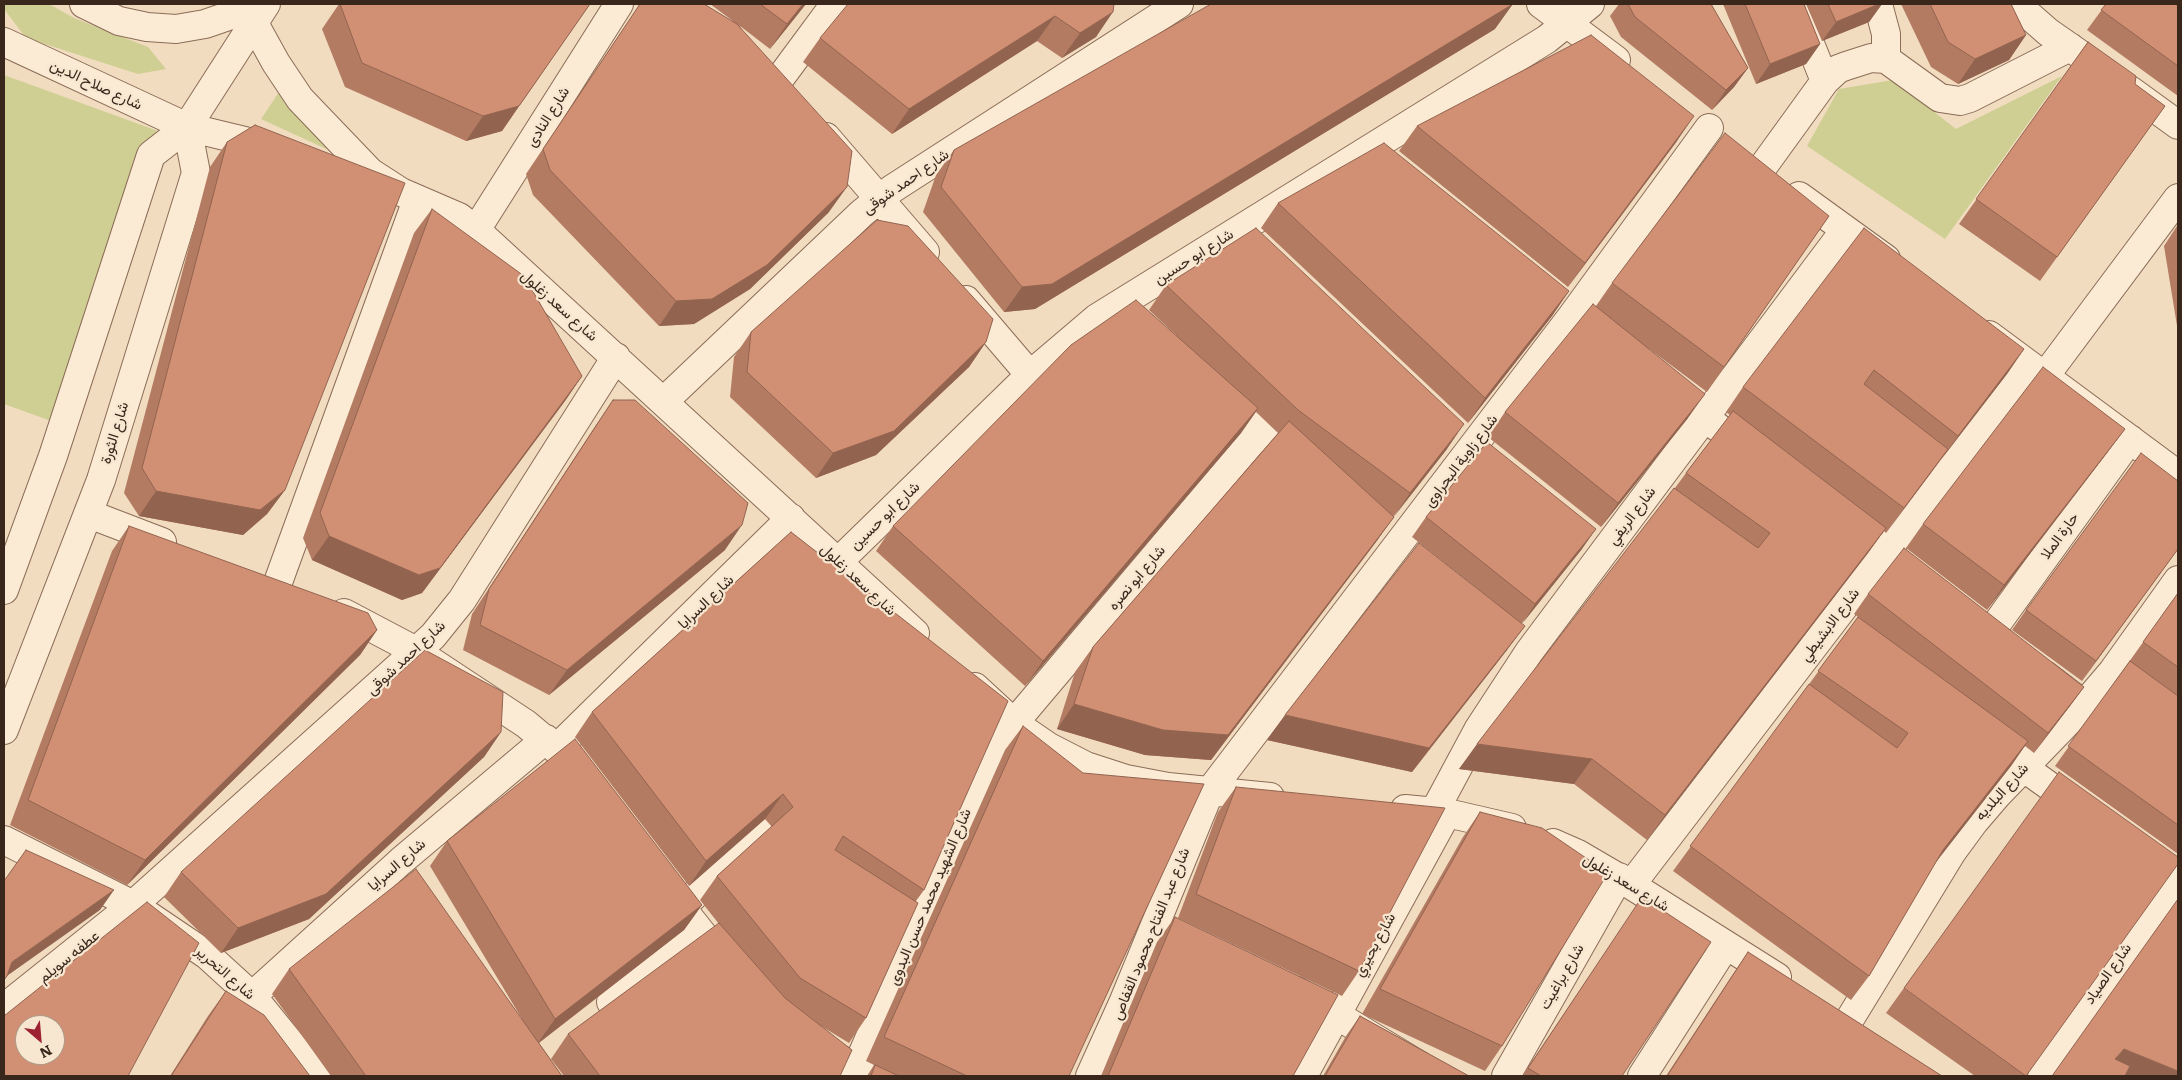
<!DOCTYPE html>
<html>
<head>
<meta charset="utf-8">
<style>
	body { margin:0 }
	#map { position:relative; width:2182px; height:1080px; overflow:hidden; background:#f1dcc0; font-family:Literata,serif }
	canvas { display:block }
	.frame { position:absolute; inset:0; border:5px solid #39271c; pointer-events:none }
	.north { position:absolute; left:15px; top:1015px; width:50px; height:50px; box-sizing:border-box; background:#f7e7d0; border:1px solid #ab9a88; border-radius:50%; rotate:153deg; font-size:14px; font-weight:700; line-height:20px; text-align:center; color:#39271c }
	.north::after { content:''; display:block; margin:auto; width:18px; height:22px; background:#9e2332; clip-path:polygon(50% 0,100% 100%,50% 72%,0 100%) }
</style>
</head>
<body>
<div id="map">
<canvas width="2182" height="1080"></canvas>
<div class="frame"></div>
<div class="north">N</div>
</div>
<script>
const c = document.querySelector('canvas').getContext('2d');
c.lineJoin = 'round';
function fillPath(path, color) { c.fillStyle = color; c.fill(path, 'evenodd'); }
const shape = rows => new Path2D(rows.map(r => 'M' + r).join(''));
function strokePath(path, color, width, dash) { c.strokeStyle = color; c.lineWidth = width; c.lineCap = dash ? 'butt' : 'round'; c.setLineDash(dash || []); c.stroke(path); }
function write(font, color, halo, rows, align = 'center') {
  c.font = font + ' Literata,Vazirmatn,serif'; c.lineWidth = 4.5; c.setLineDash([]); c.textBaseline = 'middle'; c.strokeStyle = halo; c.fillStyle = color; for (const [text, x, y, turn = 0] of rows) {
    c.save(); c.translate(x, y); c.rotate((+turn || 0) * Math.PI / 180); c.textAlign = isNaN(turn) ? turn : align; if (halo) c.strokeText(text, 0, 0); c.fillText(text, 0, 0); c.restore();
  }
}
fillPath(shape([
	[4,4,49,4,74,18,148,47,166,69,138,74,26,38,4,9],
	[4,75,169,135,62,425,4,404],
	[2062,76,1945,239,1807,146,1839,89,1893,80,1956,129],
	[279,92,346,158,261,119]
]), '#cfcf93');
const minor = shape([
	[84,4,119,21,147,27,176,29,205,24,231,15,251,4],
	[1541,4,1616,60],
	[1794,4,1825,81],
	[1878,4,1886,34,1886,59],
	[2016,4,2048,32,2081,55],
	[255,25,276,63,300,99,369,171],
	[4,42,187,127,270,147],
	[778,81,835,4],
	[2130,90,2178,125],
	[826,137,925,252],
	[1762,168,1825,81,1838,69,1846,66,1871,58,1886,59,1940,98,1960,101,1970,98,2070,47],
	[370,172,401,192,459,217,476,230,915,633],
	[1799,196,1886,259],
	[476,230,619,4],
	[966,300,1030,375],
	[1989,335,2178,475],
	[2045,376,2178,198],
	[1665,387,1750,452],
	[1221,396,1299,465],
	[664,401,862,213,892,189,1179,4],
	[89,514,162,542],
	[1844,523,1923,583],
	[838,562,1030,375,1097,318,1547,39,1590,4],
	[277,585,417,200],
	[4,590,53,456,151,155,187,127,266,4],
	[344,613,414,650,526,724,556,749,585,780],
	[1990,633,2130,439],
	[2045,675,2084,705],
	[975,687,1014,723,1049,747,1086,766,1126,779,1168,787,1270,797],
	[1014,723,1260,432],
	[4,730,101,480,196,173,187,127],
	[556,749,791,518],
	[2009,757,2080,808],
	[1405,809,1447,813,1512,828],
	[1434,812,1478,730,1529,652,1845,230],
	[4,840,133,905,207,955,252,996,317,1076],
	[1553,843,1578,854,1631,885,1777,977],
	[2141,852,2176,878],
	[1631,885,2029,365],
	[669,892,726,964],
	[681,908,760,832],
	[1297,991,1437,1076],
	[252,996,401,861,546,739],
	[611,1002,701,933],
	[4,1008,133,905,433,636,462,600,616,357],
	[1848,1022,1952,852,1974,822,1998,794,2084,705,2113,671,2178,580],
	[815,1044,868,1076],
	[853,1076,1008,718],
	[1090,1076,1123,1003,1210,791,1572,316,1709,128],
	[1303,1076,1447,813],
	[1506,1076,1619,877],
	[1642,1076,1726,945],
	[2042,1076,2091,999,2178,875]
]);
strokePath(minor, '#8b6c57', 30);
strokePath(minor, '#fbead4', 28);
fillPath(shape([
	[339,4,590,4,502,131,466,141,345,87,322,29],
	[640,4,733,21,710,4,806,4,770,49,740,26,829,212,750,289,694,324,659,326,533,195,526,174],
	[1114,4,1096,37,1062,58,1037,41,892,134,803,62,820,38],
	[1619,4,1711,4,1748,68,1734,87,1712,110,1621,37,1610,16],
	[1723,4,1804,4,1820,44,1806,64,1756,84],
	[1806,4,1882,4,1869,22,1822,41],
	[1901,4,2011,4,2026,35,2009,60,1958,84,1931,67],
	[2106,4,2178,6,2178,96,2087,30],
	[1495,29,1035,309,1004,312,923,212,936,175,954,150],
	[2088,42,2135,84,2165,106,2040,281,1959,224],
	[1417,126,1677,141,1568,287,1399,151],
	[227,142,285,490,267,514,243,535,139,516,124,493,210,167],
	[1278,203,1569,291,1552,316,1468,423,1261,228],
	[432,209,582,376,565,401,422,593,402,600,312,560,303,538,414,233],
	[1829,216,1707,392,1648,348,1688,418,1601,527,1488,437,1505,412,1596,306,1612,283],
	[2177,226,2178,226,2178,332,2164,246],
	[1166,285,1447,449,1393,517,1376,542,1211,760,1145,755,1057,729,1075,672,1093,647,1278,433,1256,412,1241,433,1025,686,876,551,893,526,1176,335,1149,310],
	[751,332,986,342,969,367,876,455,816,478,730,397,734,357],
	[2024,349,2007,374,1940,461,1886,533,1884,531,1868,553,1647,840,1574,784,1459,769,1675,488,1686,473,1730,415,1726,412,1743,387],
	[613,400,725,550,549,695,463,650,472,614,596,425],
	[2125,429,2107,453,1987,610,1906,548,1923,524],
	[1426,517,1582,549,1522,623,1507,650,1412,772,1267,740,1493,601,1412,537],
	[129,526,377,630,360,655,127,885,10,825,112,551],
	[791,532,924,890,916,901,866,1018,849,1043,821,1026,840,1076,564,1076,551,1059,568,1034,719,924,700,900,717,876,772,827,765,819,689,886,575,737,592,712],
	[2178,549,2082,681,2012,630,2026,610],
	[2178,593,2178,854,2055,766],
	[1868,594,2084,687,2070,706,2034,753,2025,746,2011,766,1937,860,1869,976,1851,1000,1673,871,1858,617,1863,620,1854,614],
	[1023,726,1069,1076,867,1076,874,1065,866,1061,1005,750],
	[501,732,484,757,309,919,221,953,164,897,181,872],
	[1236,787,1359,971,1342,996,1178,918,1218,812],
	[1480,812,1502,1046,1485,1071,1362,1014,1463,837],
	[447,841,702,905,684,930,539,1043,562,1076,331,1076,272,994,289,969,522,1019,430,866],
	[1642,897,1622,1076,1522,1076,1629,917],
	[1175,917,1293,1076,1101,1076,1157,942],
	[1748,952,1942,1076,1666,1076,1731,977],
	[1904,988,2027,1076,1975,1076,1886,1013],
	[226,991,310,1076,170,1076,208,1016],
	[1360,1016,1469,1076,1323,1076,1346,1036]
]), '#b47b63');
fillPath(shape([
	[803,4,806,4,770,49,787,24],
	[1513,4,1495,29,1035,309,1004,312,1022,287],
	[1879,4,1882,4,1869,22,1822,41,1836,22],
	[1113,12,1096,37,1062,58,1080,33],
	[1055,16,1037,41,892,134,909,109],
	[2026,35,2009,60,1958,84,1975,59],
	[1820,44,1806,64,1756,84,1770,64],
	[1748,68,1734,87,1712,110,1726,90],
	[519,106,502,131,466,141,483,116],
	[1694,116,1677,141,1568,287,1585,263],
	[847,187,829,212,750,289,694,324,659,326,676,301],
	[1569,291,1552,316,1468,423,1485,398],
	[986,342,969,367,876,455,816,478,833,453],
	[2024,349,2007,374,1940,461,1958,436],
	[582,376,565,401,422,593,402,600,312,560,329,536],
	[1705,394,1688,418,1601,527,1618,503],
	[1258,408,1241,433,1025,686,1043,661],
	[1464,424,1447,449,1393,518,1410,493],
	[2125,429,2107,453,1987,610,2004,585],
	[1948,449,1930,474,1886,533,1904,508],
	[285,490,267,514,243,535,139,516,156,491],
	[1394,517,1376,542,1211,760,1145,755,1057,729,1074,704],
	[742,525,725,550,549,695,567,670],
	[1886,528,1868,553,1647,840,1665,815],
	[1596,529,1582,549,1522,624,1535,604],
	[2178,549,2082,681,2096,661],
	[1525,626,1507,650,1412,772,1267,740,1285,715],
	[377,630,360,655,127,885,145,860],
	[2084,687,2070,706,2034,753,2048,733],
	[501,732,484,757,309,919,221,953,238,928],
	[2028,741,2011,766,1926,875,1943,850],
	[1477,744,1592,759,1574,784,1459,769],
	[783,794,765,819,689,886,706,861],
	[114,890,100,910,4,978,12,962],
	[702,905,684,930,537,1044,555,1019],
	[2124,1049,2178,1071,2178,1076,2111,1076,2115,1059]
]), '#926450');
const building = shape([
	[340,4,590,4,519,106,483,116,362,63,340,4],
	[640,4,704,4,737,24,852,151,847,187,767,265,712,299,676,301,550,170,543,149,640,4],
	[760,4,803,4,787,24,760,4],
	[848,4,1114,4,1113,12,1080,33,1055,16,909,109,820,38,848,4],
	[1211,4,1513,4,1052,284,1022,287,941,187,954,150,1211,4],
	[1628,4,1711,4,1748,68,1726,90,1635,17,1628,4],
	[1745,4,1804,4,1820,44,1770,64,1745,4],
	[1828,4,1879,4,1836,22,1828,4],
	[1930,4,2011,4,2026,35,1975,59,1948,42,1930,4],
	[2106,4,2175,4,2178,6,2178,66,2101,10,2106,4],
	[1591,35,1694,116,1585,263,1417,126,1591,35],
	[2088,42,2136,76,2135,84,2165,106,2057,257,1976,199,2088,42],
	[255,125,405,183,285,490,260,510,156,491,142,468,227,142,255,125],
	[1725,133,1829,216,1724,367,1612,283,1725,133],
	[1384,143,1569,291,1485,398,1278,203,1384,143],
	[432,209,524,276,582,376,440,568,419,575,329,536,320,513,432,209],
	[877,220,908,226,993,319,986,342,894,431,833,453,747,372,751,332,877,220],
	[1256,228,1464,424,1410,493,1298,410,1166,285,1256,228],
	[1864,228,2024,349,1958,436,1874,370,1864,384,1948,449,1904,508,1743,387,1864,228],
	[1136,300,1258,408,1043,661,893,526,1071,345,1136,300],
	[1593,304,1705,394,1618,503,1505,412,1593,304],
	[2043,367,2125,429,2004,585,1923,524,2043,367],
	[613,400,635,400,748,503,742,525,567,670,480,625,489,589,613,400],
	[1733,411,1886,528,1665,815,1592,759,1477,744,1674,488,1758,548,1770,533,1686,473,1733,411],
	[1289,421,1394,517,1228,735,1163,730,1074,704,1093,647,1289,421],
	[1487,442,1596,529,1535,604,1426,517,1487,442],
	[2141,453,2178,481,2178,549,2096,661,2026,610,2141,453],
	[129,526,368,613,377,630,145,860,28,800,129,526],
	[791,532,1008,701,924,890,843,836,835,850,918,903,866,1018,800,978,717,876,793,807,783,794,706,861,592,712,791,532],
	[1419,543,1525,626,1429,748,1285,715,1419,543],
	[1904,548,2084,687,2048,733,1868,594,1904,548],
	[2178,593,2178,667,2143,642,2178,593],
	[1858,617,2028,741,1943,850,1869,976,1690,846,1809,684,1897,748,1908,733,1818,671,1858,617],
	[425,650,503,692,501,732,326,894,238,928,181,872,425,650],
	[2130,661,2178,696,2178,825,2068,746,2130,661],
	[1023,726,1083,773,1204,784,1069,1076,967,1076,884,1037,1023,726],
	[575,739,702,905,555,1019,447,841,575,739],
	[2059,772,2178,857,2178,864,2026,1076,1904,988,2059,772],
	[1236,787,1445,808,1359,971,1196,894,1236,787],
	[1480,812,1542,828,1608,873,1502,1046,1380,989,1480,812],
	[26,850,114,890,12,962,7,976,4,980,4,881,26,850],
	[416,869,562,1076,366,1076,289,969,416,869],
	[1642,897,1711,942,1622,1076,1541,1076,1528,1068,1642,897],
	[2178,899,2178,1071,2124,1049,2115,1059,2130,1066,2125,1076,2052,1076,2178,899],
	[147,902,199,943,128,1076,4,1076,4,1016,147,902],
	[25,1025,55,1025,55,1055,25,1055,25,1025],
	[1175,917,1338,995,1293,1076,1108,1076,1175,917],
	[719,923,785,998,852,1050,840,1076,600,1076,568,1034,719,923],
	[1748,952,1942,1076,1667,1076,1748,952],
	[226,991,264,1015,310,1076,171,1076,226,991],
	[1360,1016,1469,1076,1325,1076,1360,1016],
	[875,1065,899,1076,871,1076,875,1065]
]);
fillPath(building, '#d18f73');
strokePath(building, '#926450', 1);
write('15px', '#39271c', '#f7e7d0', [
	["شارع صلاح الدين",96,85,25],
	["شارع النادى",548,117,-58],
	["شارع احمد شوقى",906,182,-35],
	["شارع ابو حسين",1194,257,-32],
	["شارع سعد زغلول",559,306,42],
	["شارع الثورة",115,433,-73],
	["شارع زاوية البحراوى",1461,461,-53],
	["شارع ابو حسين",885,516,-44],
	["شارع الريفي",1632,516,-53],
	["حارة الملا",2060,536,-54],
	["شارع ابو نصره",1137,578,-50],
	["شارع سعد زغلول",858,580,43],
	["شارع السرايا",706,602,-44],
	["شارع الابشيطي",1830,625,-53],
	["شارع احمد شوقى",406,658,-43],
	["شارع البلديه",2002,792,-48],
	["شارع السرايا",397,865,-41],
	["شارع سعد زغلول",1626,883,31],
	["شارع الشهيد محمد حسن البدوى",930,897,-67],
	["شارع عبد الفتاح محمود القفاص",1151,934,-68],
	["شارع بحيري",1375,945,-61],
	["عطفه سويلم",69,957,-39],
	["شارع التحرير",225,973,41],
	["شارع الصياد",2108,974,-55],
	["شارع براغيت",1562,977,-60]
]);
</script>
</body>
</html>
